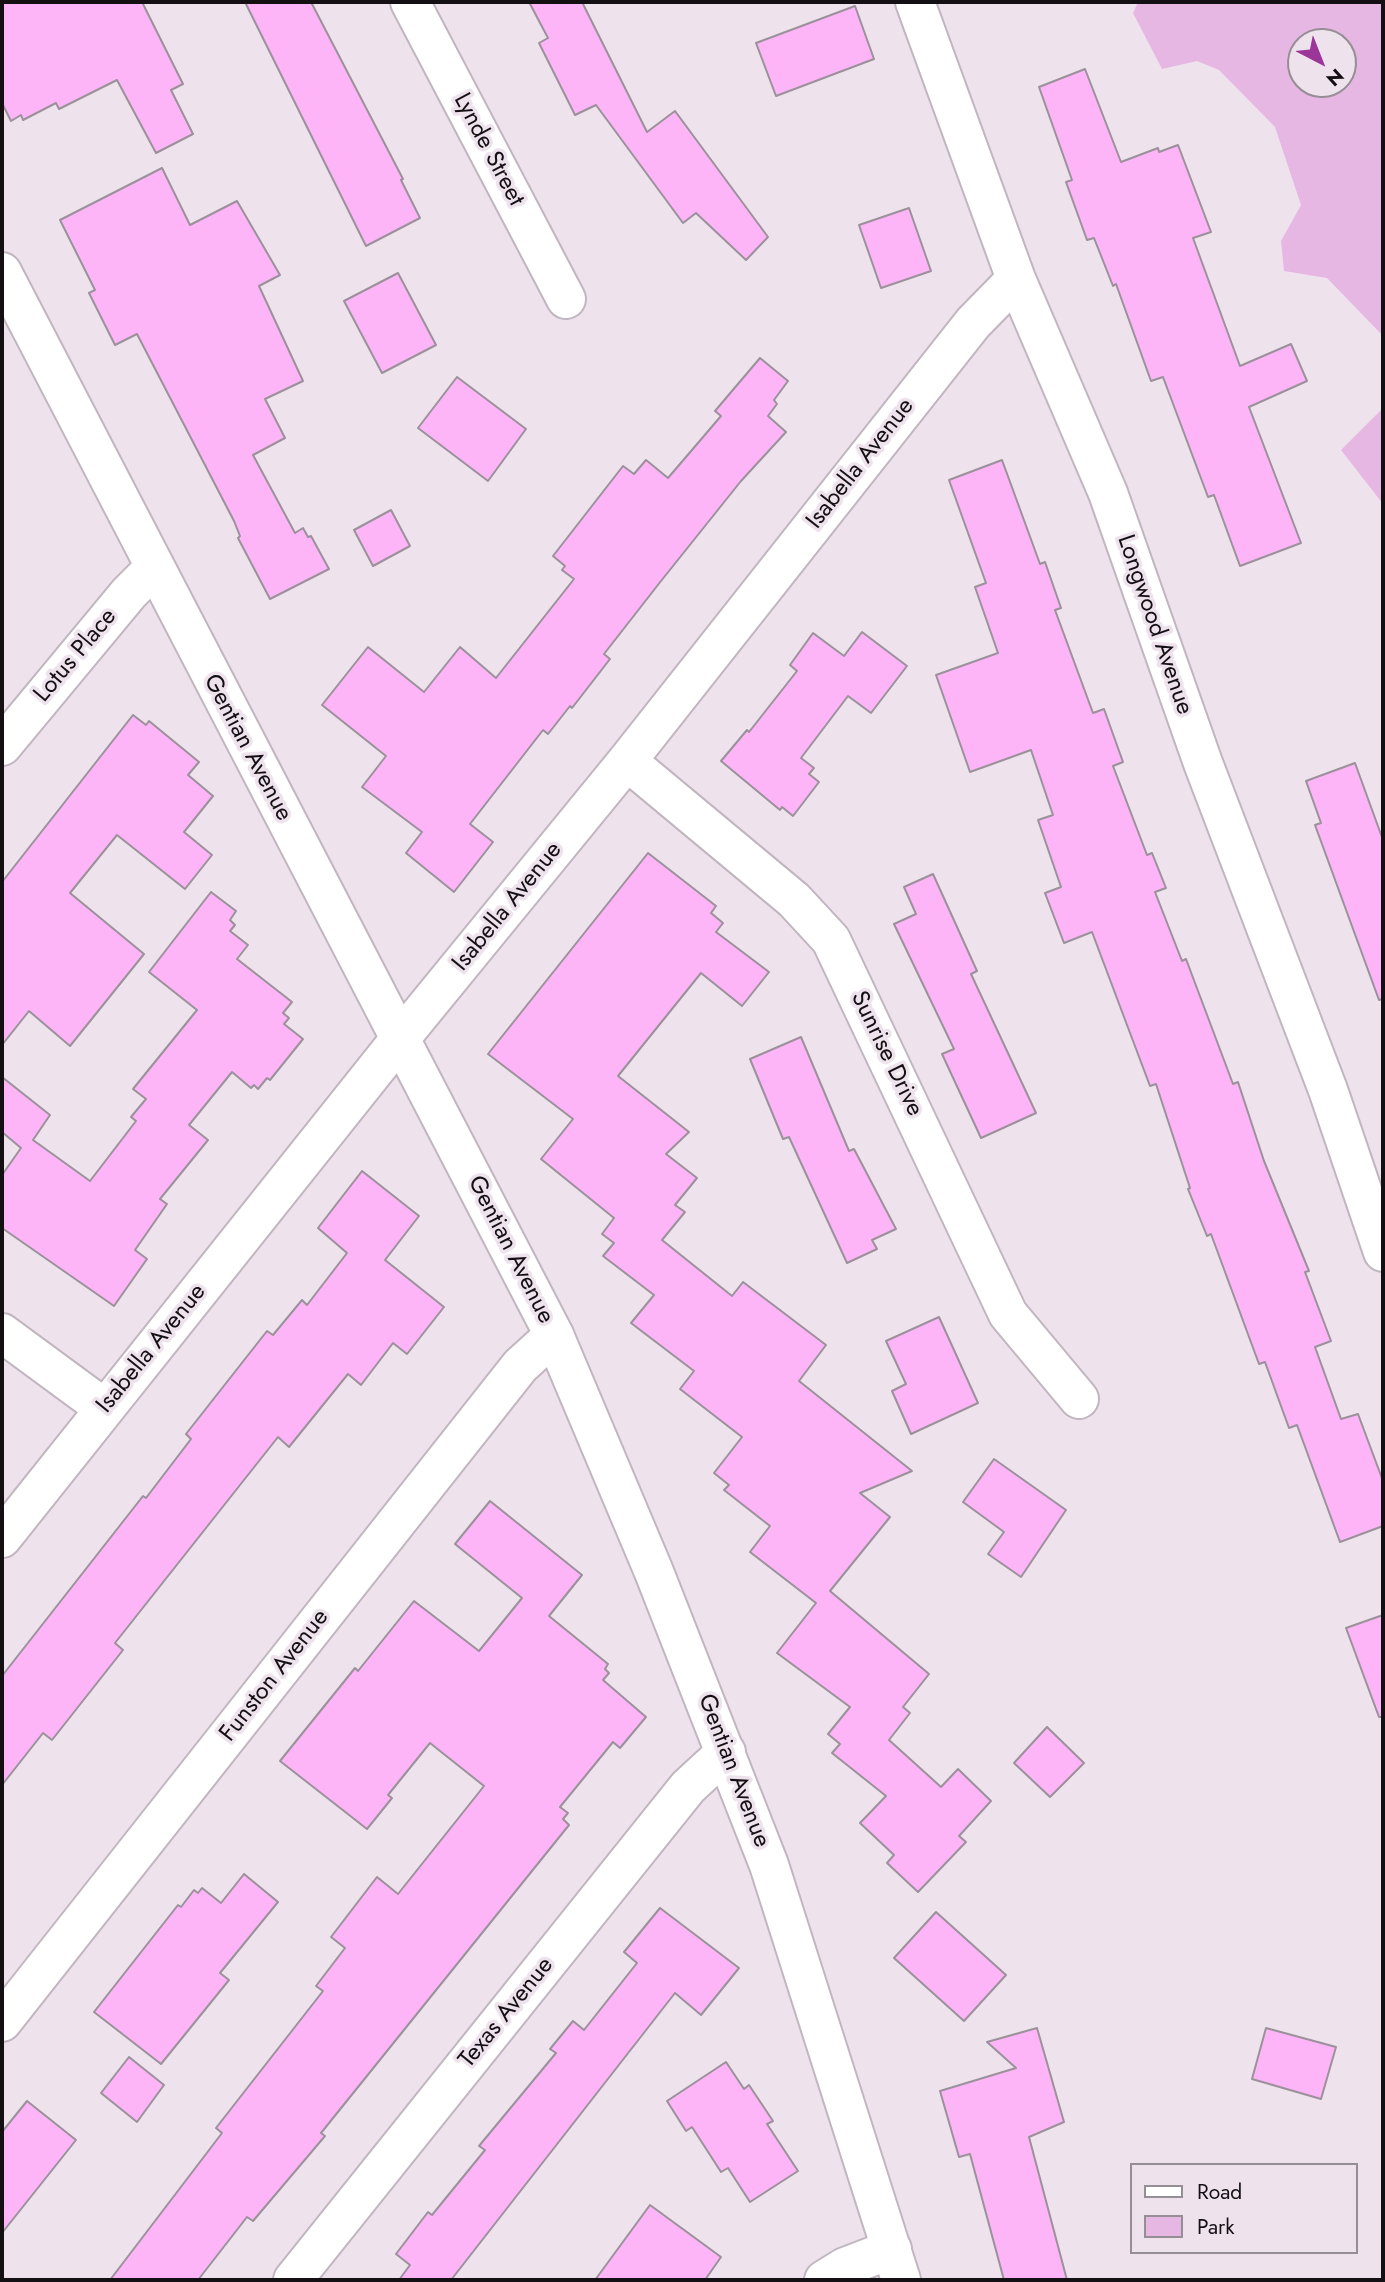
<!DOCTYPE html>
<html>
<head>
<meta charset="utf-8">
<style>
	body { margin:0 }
	#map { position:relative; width:1385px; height:2282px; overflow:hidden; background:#eee3ed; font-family:Jost,sans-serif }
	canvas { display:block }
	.frame { position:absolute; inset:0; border:4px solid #130f12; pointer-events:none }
	.legend { position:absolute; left:1130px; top:2163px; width:228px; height:91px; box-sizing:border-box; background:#eee3ed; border:2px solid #968e95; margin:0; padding:9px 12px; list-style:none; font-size:21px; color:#130f12 }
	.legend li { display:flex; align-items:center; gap:14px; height:35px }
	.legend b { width:35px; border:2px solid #968e95 }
	.north { position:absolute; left:1287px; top:28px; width:70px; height:70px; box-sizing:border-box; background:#eee3ed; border:2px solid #968e95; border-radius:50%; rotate:138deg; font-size:19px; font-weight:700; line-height:28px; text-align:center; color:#130f12 }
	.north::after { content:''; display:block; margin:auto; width:24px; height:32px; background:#9c3599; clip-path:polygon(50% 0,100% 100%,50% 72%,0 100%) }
</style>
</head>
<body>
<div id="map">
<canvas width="1385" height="2282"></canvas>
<div class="frame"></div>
<ul class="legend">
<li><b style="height:9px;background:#fff"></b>Road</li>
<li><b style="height:19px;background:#e7b7e3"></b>Park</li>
</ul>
<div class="north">N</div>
</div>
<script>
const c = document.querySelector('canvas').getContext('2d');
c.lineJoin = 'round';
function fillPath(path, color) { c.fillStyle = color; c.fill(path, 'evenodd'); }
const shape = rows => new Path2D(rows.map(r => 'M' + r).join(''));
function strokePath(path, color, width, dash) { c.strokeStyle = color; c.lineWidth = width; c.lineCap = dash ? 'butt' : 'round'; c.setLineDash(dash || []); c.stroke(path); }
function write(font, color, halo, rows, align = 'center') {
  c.font = font + ' Jost,sans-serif'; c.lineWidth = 7; c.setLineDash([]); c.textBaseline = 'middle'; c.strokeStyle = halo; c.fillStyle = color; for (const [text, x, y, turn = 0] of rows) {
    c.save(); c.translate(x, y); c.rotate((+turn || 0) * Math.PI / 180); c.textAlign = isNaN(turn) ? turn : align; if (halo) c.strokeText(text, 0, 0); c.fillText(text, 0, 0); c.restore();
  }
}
fillPath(shape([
	[1138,2,1383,2,1383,336,1327,278,1284,271,1281,241,1301,205,1275,127,1219,70,1197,61,1162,69,1133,13],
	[1301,42,1343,42,1343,84,1301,84],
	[1383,408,1383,504,1341,450]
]), '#e7b7e3');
const building = shape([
	[2,2,142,2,183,84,171,90,193,134,156,153,117,80,59,109,56,103,23,120,21,115,11,121,2,103,2,2],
	[245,2,311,2,403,179,401,180,420,218,366,246,245,2],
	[529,2,582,2,647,132,675,111,768,237,746,260,696,213,683,223,596,105,575,115,539,43,548,38,529,2],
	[855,6,874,59,776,96,756,43,855,6],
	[1085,69,1121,162,1158,148,1159,152,1178,145,1211,232,1193,238,1240,366,1291,344,1307,381,1249,407,1301,543,1240,566,1214,495,1208,497,1163,377,1151,381,1116,284,1113,286,1094,238,1087,240,1066,182,1072,180,1039,87,1085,69],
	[162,168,190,225,237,201,280,275,259,286,303,381,265,399,285,438,253,455,295,533,303,528,308,537,311,536,329,569,270,599,238,538,240,536,234,521,137,334,115,345,89,293,95,290,60,220,162,168],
	[909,208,931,271,881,288,859,225,909,208],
	[398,273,436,345,382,373,344,301,398,273],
	[760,358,788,381,774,400,777,404,768,416,786,432,741,481,661,581,604,654,610,659,572,708,570,706,548,734,543,730,470,824,493,842,454,892,406,853,422,832,362,787,386,756,322,705,368,647,424,692,460,647,496,678,574,579,562,570,565,566,553,556,623,466,634,474,646,460,668,478,721,416,715,411,760,358],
	[457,377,526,429,488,481,418,428,457,377],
	[1002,460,1040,564,1045,562,1061,608,1055,610,1093,713,1104,709,1123,762,1113,766,1147,855,1152,853,1166,888,1155,892,1182,961,1186,959,1233,1084,1238,1082,1264,1161,1309,1271,1305,1272,1331,1341,1315,1347,1341,1419,1358,1414,1383,1481,1383,1526,1340,1542,1297,1425,1289,1428,1265,1362,1259,1364,1211,1234,1207,1236,1188,1189,1190,1188,1156,1084,1150,1086,1092,932,1064,943,1045,893,1061,887,1038,820,1053,815,1031,750,970,772,936,675,998,653,975,587,986,583,949,480,1002,460],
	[391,510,410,546,373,566,354,530,391,510],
	[862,632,907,666,871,713,848,696,801,758,814,768,809,774,819,782,793,816,782,807,780,810,721,761,747,730,749,732,797,671,790,665,813,633,844,656,862,632],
	[133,715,146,725,149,721,199,762,188,775,213,796,184,832,212,855,185,889,117,835,70,893,144,954,70,1046,29,1011,2,1045,2,882,133,715],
	[1355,763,1383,840,1383,999,1379,1000,1315,825,1321,823,1306,781,1355,763],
	[648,853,716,906,711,913,723,923,716,932,769,972,742,1006,701,973,618,1076,689,1132,666,1154,697,1178,675,1205,685,1212,662,1240,732,1296,743,1282,826,1345,799,1381,912,1471,860,1493,890,1517,830,1591,929,1674,903,1707,910,1713,889,1740,941,1787,958,1769,991,1801,959,1836,966,1842,918,1892,887,1863,894,1855,860,1823,886,1796,832,1753,840,1744,828,1734,850,1707,777,1653,816,1603,750,1552,770,1526,724,1490,729,1485,714,1473,742,1437,680,1389,694,1371,631,1323,654,1295,603,1256,614,1243,602,1234,614,1218,541,1159,573,1119,488,1054,648,853],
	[933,874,977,971,971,974,1036,1113,981,1138,942,1054,954,1049,894,924,916,914,904,887,933,874],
	[211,892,236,911,230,920,235,925,230,931,248,945,237,959,292,1002,283,1013,289,1018,284,1024,303,1039,270,1080,267,1078,258,1089,254,1085,251,1088,232,1072,189,1125,208,1140,160,1199,167,1204,135,1250,147,1259,114,1306,2,1228,2,1175,21,1148,2,1132,2,1077,50,1115,33,1140,90,1181,136,1121,131,1117,146,1099,133,1089,197,1010,149,972,211,892],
	[801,1037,849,1151,854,1149,896,1229,872,1240,877,1249,847,1263,789,1137,783,1139,750,1059,801,1037],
	[362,1171,419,1216,385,1260,444,1307,407,1354,393,1343,361,1385,348,1374,289,1447,278,1437,115,1643,123,1650,52,1740,43,1733,2,1785,2,1676,143,1496,146,1498,191,1439,186,1434,267,1331,273,1335,302,1300,307,1305,347,1253,318,1228,362,1171],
	[939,1317,978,1403,911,1434,892,1391,906,1384,886,1341,939,1317],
	[994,1459,1066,1510,1021,1577,988,1554,1004,1532,963,1502,994,1459],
	[490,1501,582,1575,549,1616,608,1664,605,1669,609,1673,603,1680,646,1717,620,1748,613,1742,560,1807,568,1813,563,1819,569,1825,321,2133,325,2136,253,2221,247,2217,198,2280,110,2280,222,2133,216,2128,323,1991,316,1986,345,1948,331,1937,377,1877,398,1894,484,1786,430,1743,388,1795,392,1798,367,1829,280,1761,355,1668,358,1671,414,1601,479,1651,522,1598,455,1544,490,1501],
	[1383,1615,1383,1717,1379,1717,1346,1628,1383,1615],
	[1047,1727,1084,1763,1050,1797,1014,1763,1047,1727],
	[244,1874,278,1902,220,1973,229,1980,161,2064,94,2012,178,1905,181,1907,194,1890,198,1893,202,1888,221,1903,244,1874],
	[660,1908,739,1968,701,2015,675,1993,451,2280,399,2280,410,2265,396,2254,428,2212,432,2215,485,2150,479,2146,556,2053,550,2049,573,2021,584,2030,637,1963,624,1952,660,1908],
	[936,1912,1006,1975,964,2021,894,1958,936,1912],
	[1037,2028,1064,2122,1029,2137,1067,2280,1004,2280,970,2154,959,2157,940,2091,1016,2068,987,2042,1037,2028],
	[1266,2028,1336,2047,1321,2099,1252,2079,1266,2028],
	[129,2057,164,2085,137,2122,101,2093,129,2057],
	[726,2062,744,2089,749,2085,773,2121,767,2124,798,2171,750,2202,728,2168,721,2172,692,2127,686,2131,667,2101,726,2062],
	[27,2101,76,2140,2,2233,2,2132,27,2101],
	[650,2205,721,2257,705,2280,595,2280,650,2205]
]);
fillPath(building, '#fdb5f8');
strokePath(building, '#9b919a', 2);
const minor = shape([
	[410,2,566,299],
	[915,2,1016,279,1108,493,1203,763,1328,1090,1383,1252],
	[2,746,129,593,153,569],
	[627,761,794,900,831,940,1008,1314,1079,1399],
	[2,1333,104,1408],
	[2,1538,399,1040,627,761,973,323,1016,279],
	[2,2022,520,1366,554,1335],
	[293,2280,688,1787,726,1752],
	[824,2280,845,2267,892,2249]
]);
const tertiary = shape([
	[2,272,554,1335,654,1572,769,1865,901,2280]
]);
strokePath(minor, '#c1b6c0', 42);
strokePath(tertiary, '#c1b6c0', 42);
strokePath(minor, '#fff', 38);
strokePath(tertiary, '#fff', 38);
write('24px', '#130f12', '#eee3ed', [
	["Lynde Street",488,150,62],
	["Isabella Avenue",861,464,-52],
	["Longwood Avenue",1154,625,71],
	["Lotus Place",76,656,-50],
	["Gentian Avenue",247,748,62],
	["Isabella Avenue",508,907,-51],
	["Sunrise Drive",886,1054,64],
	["Gentian Avenue",510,1250,63],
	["Isabella Avenue",152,1349,-51],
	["Funston Avenue",275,1676,-52],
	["Gentian Avenue",733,1771,69],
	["Texas Avenue",507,2013,-51]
]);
</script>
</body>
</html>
